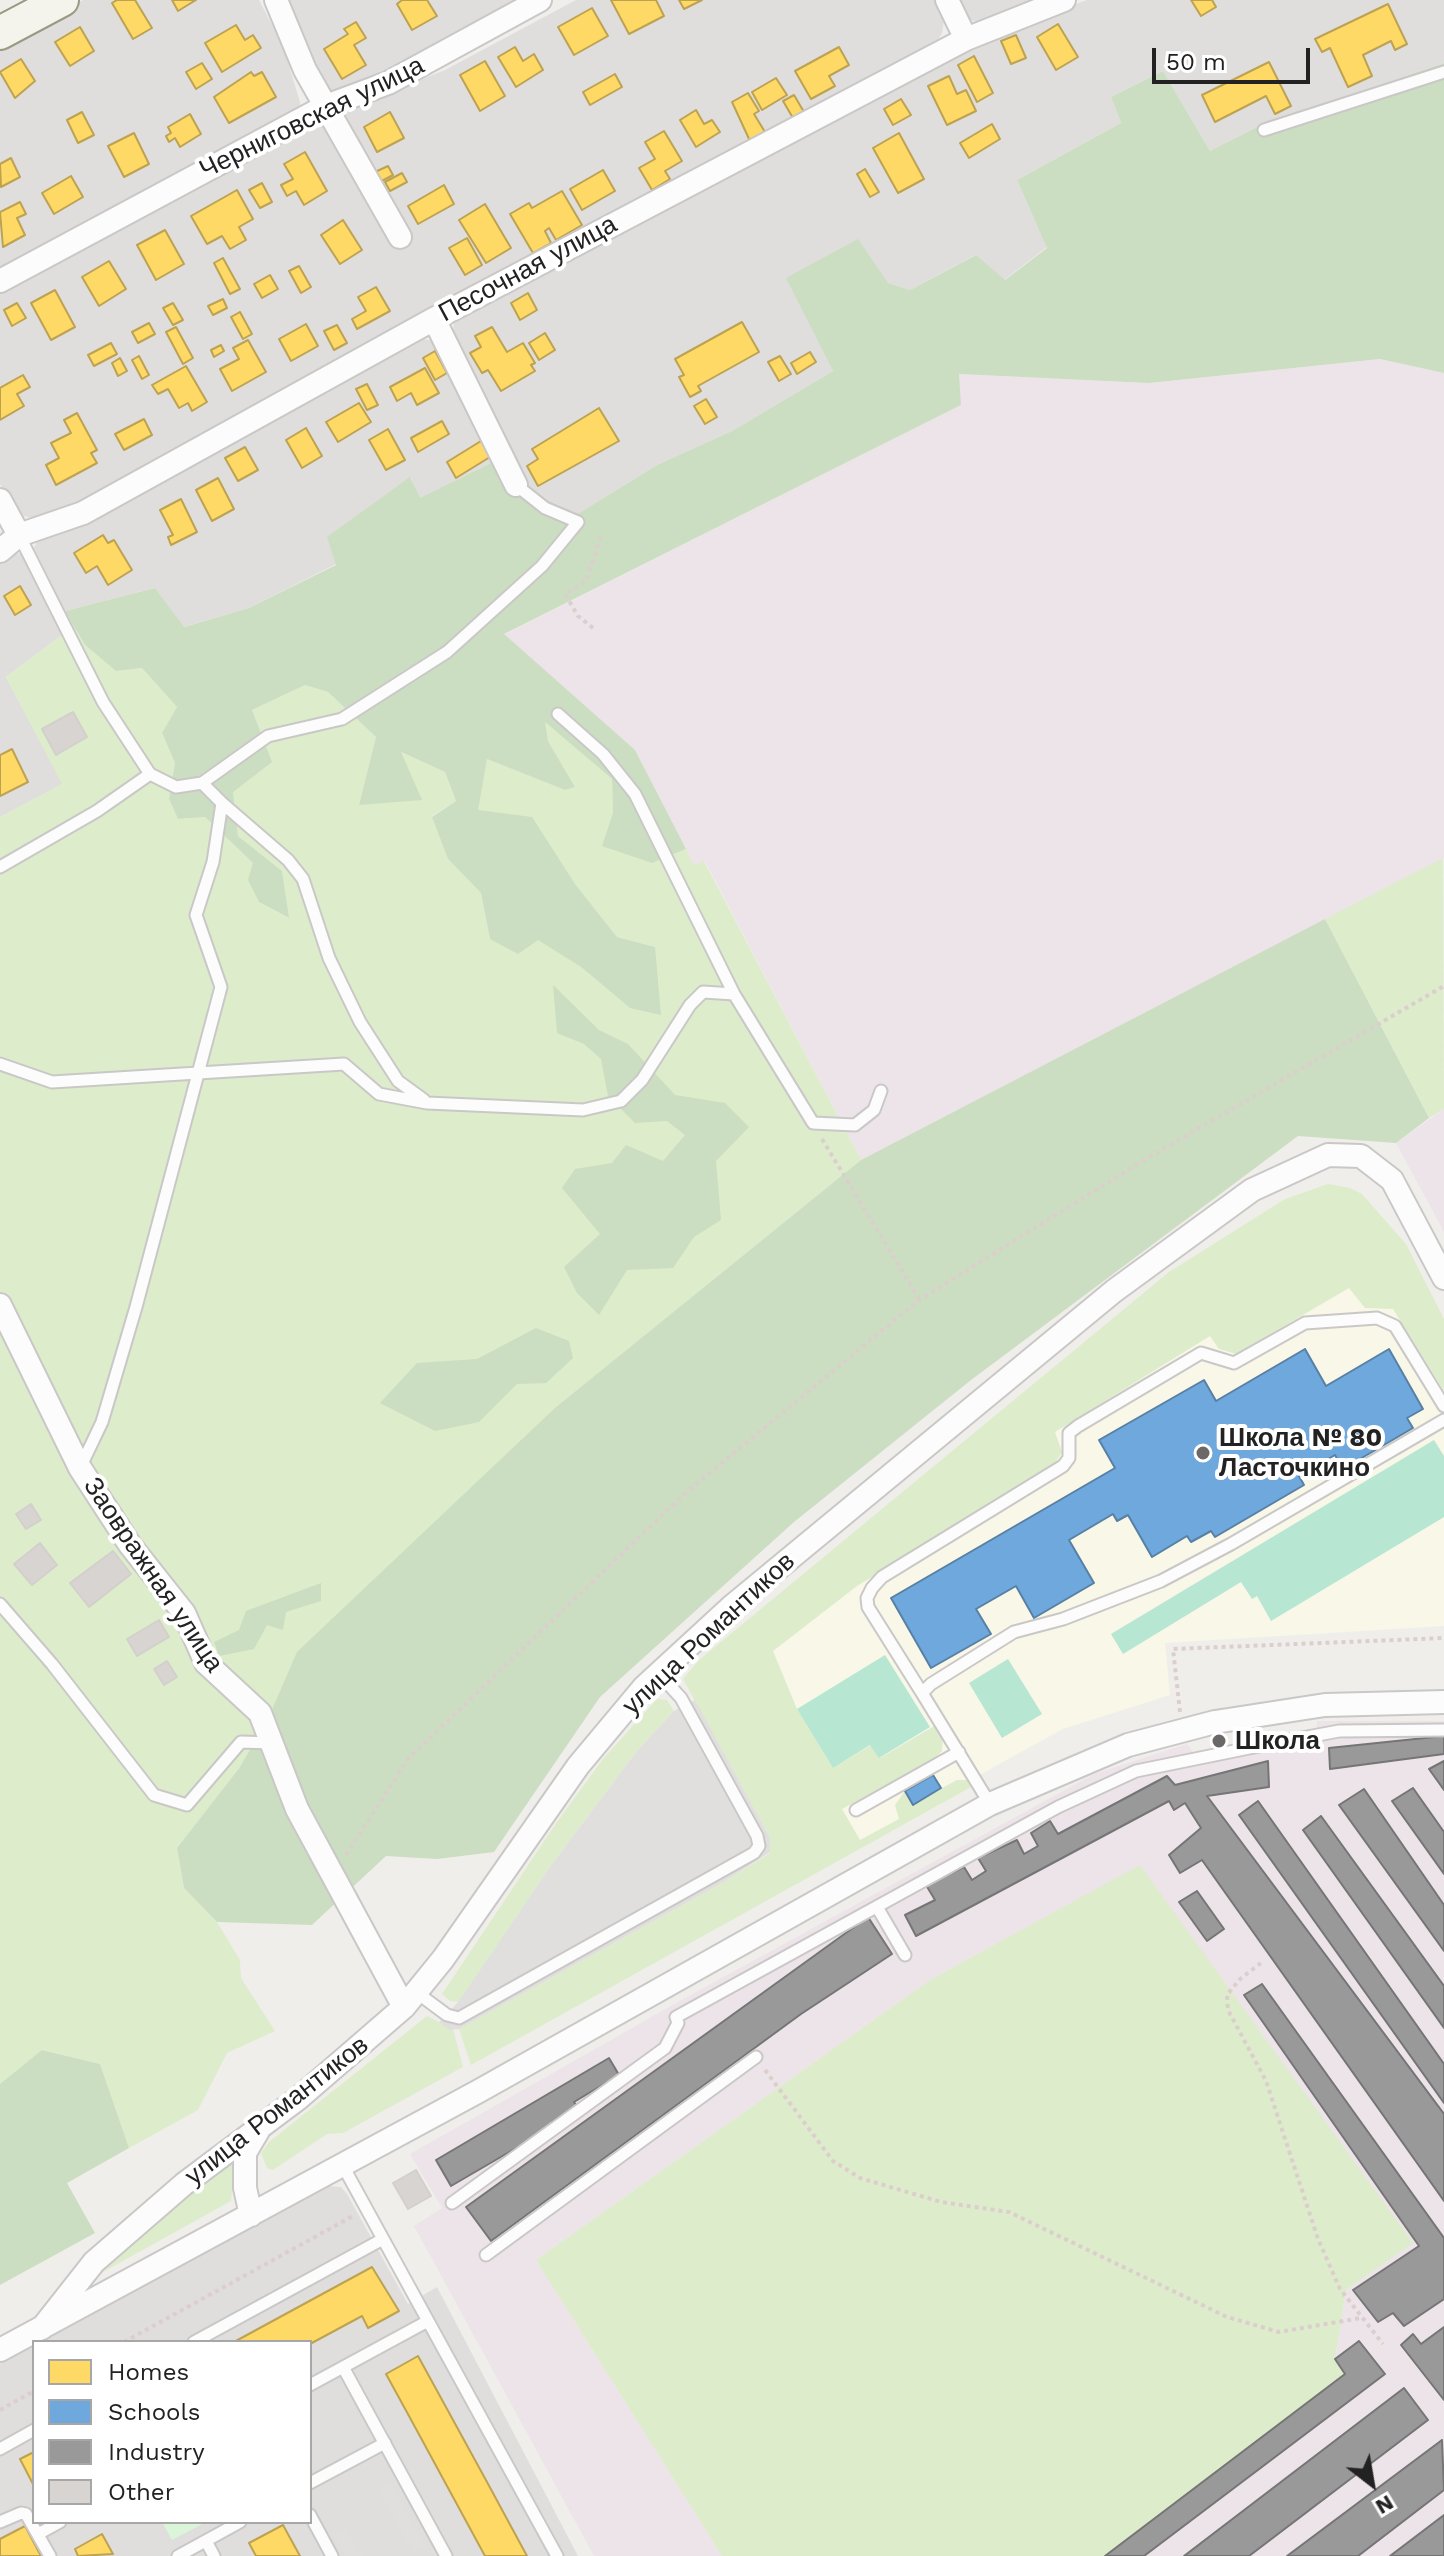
<!DOCTYPE html>
<html>
<head>
<meta charset="utf-8">
<style>
	body { margin:0 }
	#map { position:relative; width:1444px; height:2556px; overflow:hidden; background:#f0eeeb; font-family:"Work Sans",sans-serif }
	canvas { display:block }
	.legend { position:absolute; left:32px; top:2340px; width:280px; height:184px; box-sizing:border-box; background:#fff; border:2px solid #a7a7a7; margin:0; padding:10px 14px; list-style:none; font-size:24px; color:#222 }
	.legend li { display:flex; align-items:center; gap:16px; height:40px }
	.legend b { width:40px; border:2px solid #a7a7a7 }
	.north { position:absolute; left:1332px; top:2444px; width:80px; height:80px; -webkit-text-stroke:6px #fff; paint-order:stroke; rotate:149deg; font-size:22px; font-weight:700; line-height:32px; text-align:center; color:#222 }
	.north::after { content:''; display:block; margin:auto; width:28px; height:36px; background:#222; clip-path:polygon(50% 0,100% 100%,50% 72%,0 100%) }
	.scale { position:absolute; left:1152px; top:48px; width:158px; height:36px; box-sizing:border-box; border:4px solid #222; border-top:0; padding-left:10px; font-size:24px; line-height:28px; white-space:nowrap; color:#222; -webkit-text-stroke:6px #fff; paint-order:stroke }
</style>
</head>
<body>
<div id="map">
<canvas width="1444" height="2556"></canvas>
<ul class="legend">
<li><b style="height:22px;background:#ffd966"></b>Homes</li>
<li><b style="height:22px;background:#6fa8dc"></b>Schools</li>
<li><b style="height:22px;background:#999"></b>Industry</li>
<li><b style="height:22px;background:#d7d4d2"></b>Other</li>
</ul>
<div class="north">N</div>
<div class="scale">50 m</div>
</div>
<script>
const c = document.querySelector('canvas').getContext('2d');
c.lineJoin = 'round';
function fillPath(path, color) { c.fillStyle = color; c.fill(path, 'evenodd'); }
const shape = rows => new Path2D(rows.map(r => 'M' + r).join(''));
function strokePath(path, color, width, dash) { c.strokeStyle = color; c.lineWidth = width; c.lineCap = dash ? 'butt' : 'round'; c.setLineDash(dash || []); c.stroke(path); }
function write(font, color, halo, rows, align = 'center') {
  c.font = font + ' "Work Sans",sans-serif'; c.lineWidth = 8; c.setLineDash([]); c.textBaseline = 'middle'; c.strokeStyle = halo; c.fillStyle = color; for (const [text, x, y, turn = 0] of rows) {
    c.save(); c.translate(x, y); c.rotate((+turn || 0) * Math.PI / 180); c.textAlign = isNaN(turn) ? turn : align; if (halo) c.strokeText(text, 0, 0); c.fillText(text, 0, 0); c.restore();
  }
}
fillPath(shape([
	[83,0,259,0,283,46,300,102,299,111,0,272,0,44],
	[278,0,515,0,338,98,323,95],
	[576,0,941,0,945,14,942,33,934,46,125,486,38,520,24,516,11,505,0,484,0,290,313,122,445,70],
	[953,0,1035,0,977,22,969,20],
	[1087,0,1444,0,1444,63,1259,126,1210,151,1163,71,1111,97,1121,123,1017,180,1047,247,1004,280,975,255,910,290,888,283,787,278,833,371,732,431,657,465,579,513,566,513,523,491,452,338,454,323,968,45],
	[425,339,437,342,495,461,419,499,411,478,336,564,249,608,183,627,155,588,65,611,34,548,38,539,88,522],
	[9,553,23,554,62,635,6,677,63,784,0,817,0,563],
	[328,2186,341,2187,347,2194,408,2304,437,2287,578,2556,0,2556,0,2364,34,2345,34,2522,310,2522,310,2342,40,2342]
]), '#dfdedc');
fillPath(shape([
	[1380,359,1444,373,1444,858,861,1160,705,861,694,865,635,750,503,635,961,405,958,374,1149,383],
	[1444,1109,1444,1232,1396,1143],
	[1317,1721,1444,1721,1444,2556,1105,2556,1345,2374,1335,2359,1346,2290,1412,2243,1140,1866,930,1980,536,2260,722,2556,594,2556,414,2226,442,2208,410,2154,676,2003,1094,1774,1187,1744,1193,1752,1316,1732]
]), '#ede4e9');
fillPath(shape([
	[1305,1198,1444,1335,1444,1626,1165,1643,1170,1695,1063,1729,807,1870,694,1674]
]), '#f8f7e8');
fillPath(shape([
	[65,611,85,645,116,671,142,668,177,707,162,734,175,763,169,799,178,819,205,817,253,863,259,902,288,918,282,871,238,836,233,792,256,721,252,710,305,685,328,692,376,737,359,805,400,752,445,772,456,801,432,816,448,859,481,893,490,939,538,939,581,967,630,1008,655,947,617,937,575,884,477,810,487,759,565,790,575,787,548,741,544,721,612,779,613,813,652,863,686,849,694,865,704,861,861,1160,556,1407,271,1712,240,1767,177,1848,184,1888,217,1922,240,1960,241,1978,275,2031,227,2053,198,2110,129,2148,100,2064,43,2050,0,2084,0,817,62,784,6,677,62,635],
	[1443,858,1444,1109,1429,1118,1325,919],
	[1328,1184,1350,1188,1362,1194,1406,1244,1444,1319,1444,1391,1393,1309,1365,1308,1349,1288,1236,1354,1219,1349,1210,1336,1055,1432,1062,1452,1054,1465,857,1586,773,1651,797,1709,833,1768,871,1745,880,1758,936,1725,943,1736,942,1751,934,1759,842,1809,860,1840,899,1819,895,1805,905,1791,913,1804,957,1780,970,1780,971,1787,471,2065,459,2029,724,1882,770,1853,770,1838,683,1679,699,1660,1169,1272,1285,1199],
	[657,1699,667,1700,674,1711,636,1752,552,1864,459,2002,450,2001,442,1994,557,1822,603,1759],
	[1140,1865,1413,2243,1346,2290,1335,2359,1345,2374,1105,2556,722,2556,536,2260,930,1980],
	[427,2016,453,2029,463,2067,343,2133,327,2134,273,2170,267,2168,261,2153,269,2142],
	[222,2161,235,2163,231,2201,94,2277,102,2266]
]), '#ddeccb');
fillPath(shape([
	[1444,63,1444,373,1380,359,1149,383,959,374,961,405,504,634,635,750,686,849,652,863,602,846,613,813,612,779,545,722,548,741,575,787,565,790,487,759,478,810,532,817,575,884,617,937,655,947,661,1015,630,1008,581,967,538,940,518,954,490,939,481,893,448,859,432,817,456,801,445,772,401,752,422,800,359,805,376,737,328,692,305,685,252,710,272,762,233,792,238,836,282,871,289,918,259,902,248,880,253,863,205,817,178,819,169,799,175,763,162,733,177,707,142,668,116,671,85,645,65,611,155,588,184,627,249,608,336,565,327,537,410,477,420,498,495,461,523,491,566,513,579,513,657,465,732,431,833,371,786,278,858,239,888,283,910,290,976,255,1005,280,1047,248,1017,180,1121,123,1111,97,1163,71,1210,151,1259,126],
	[1325,919,1429,1118,1396,1143,1298,1136,971,1380,794,1522,600,1697,494,1852,437,1859,386,1856,312,1925,217,1922,184,1888,177,1848,240,1767,271,1712,297,1652,556,1407,861,1160],
	[553,985,599,1030,628,1044,675,1095,725,1103,749,1127,716,1161,721,1220,694,1237,673,1268,627,1270,599,1315,577,1293,564,1267,600,1234,562,1188,575,1169,612,1163,626,1145,663,1161,685,1135,667,1121,635,1123,608,1096,601,1059,584,1044,557,1033],
	[536,1328,569,1341,573,1358,546,1383,517,1384,479,1422,435,1431,380,1403,417,1363,477,1359],
	[321,1583,321,1601,286,1612,283,1630,267,1625,254,1649,219,1656,214,1642,239,1630,246,1611],
	[42,2050,100,2064,129,2148,67,2183,95,2233,0,2285,0,2084]
]), '#cbdec1');
fillPath(shape([
	[162,2522,206,2522,172,2540]
]), '#daf5da');
fillPath(shape([
	[1434,1440,1444,1456,1444,1517,1271,1621,1257,1596,1252,1599,1241,1582,1123,1654,1111,1634],
	[885,1655,930,1727,879,1758,870,1745,833,1768,797,1709],
	[1008,1659,1042,1714,1002,1738,969,1683]
]), '#b7e6d2');
fillPath(shape([
	[695,1700,770,1838,770,1852,724,1882,459,2029,449,2030,439,2022,459,2001,552,1864,636,1752,674,1711],
	[390,2482,426,2546,413,2553,378,2489],
	[346,2528,362,2556,345,2556,334,2535]
]), '#e0dfde');
const homes = shape([
	[117,0,135,0,152,28,133,39,112,3,117,0],
	[172,0,196,0,178,11,172,0],
	[402,0,427,0,437,16,412,30,397,4,402,0],
	[611,0,656,0,664,16,629,34,611,0],
	[679,0,702,0,684,9,679,0],
	[1191,0,1212,0,1216,7,1201,16,1191,0],
	[1388,4,1407,44,1395,50,1391,41,1363,55,1372,76,1348,87,1330,48,1322,52,1315,39,1388,4],
	[592,8,608,36,574,55,558,27,592,8],
	[356,22,366,38,354,45,366,65,342,79,324,49,348,34,344,29,356,22],
	[1058,24,1078,57,1056,70,1037,37,1058,24],
	[236,25,245,40,253,35,261,48,222,72,205,43,236,25],
	[80,27,94,51,70,66,55,42,80,27],
	[1016,35,1026,58,1011,64,1001,41,1016,35],
	[515,47,523,61,534,54,543,70,516,87,498,57,515,47],
	[839,47,849,65,829,76,835,86,811,99,795,71,839,47],
	[974,56,993,93,977,102,958,65,974,56],
	[21,59,35,81,15,98,0,72,21,59],
	[485,61,505,96,480,111,460,75,485,61],
	[1269,62,1291,106,1275,114,1266,96,1215,122,1202,95,1269,62],
	[202,63,212,79,196,89,186,72,202,63],
	[251,72,254,76,262,72,276,97,229,123,214,97,251,72],
	[615,74,622,87,590,105,583,92,615,74],
	[949,76,957,94,966,90,976,111,947,125,928,86,949,76],
	[776,78,787,95,762,110,752,92,776,78],
	[748,93,759,111,754,114,765,132,750,141,732,102,748,93],
	[794,95,804,112,793,118,783,101,794,95],
	[901,99,911,115,893,125,884,109,901,99],
	[696,110,704,124,712,120,720,132,696,147,680,120,696,110],
	[82,112,94,135,78,143,67,120,82,112],
	[390,112,404,138,377,152,364,127,390,112],
	[190,114,201,134,180,147,175,138,169,142,166,136,171,133,168,127,190,114],
	[992,124,1000,139,969,158,960,143,992,124],
	[664,131,682,161,665,171,670,179,652,190,639,168,655,159,645,142,664,131],
	[134,133,149,164,124,177,108,146,134,133],
	[899,133,924,179,898,193,873,148,899,133],
	[305,152,327,191,304,205,296,191,287,196,281,185,293,179,284,164,305,152],
	[11,158,20,177,1,187,0,164,11,158],
	[388,166,393,175,380,182,375,172,388,166],
	[865,169,879,192,870,197,857,174,865,169],
	[603,170,615,191,582,210,570,189,603,170],
	[402,173,407,182,390,191,385,182,402,173],
	[71,176,83,197,54,214,42,193,71,176],
	[262,183,272,202,260,208,249,190,262,183],
	[444,185,454,204,418,224,408,206,444,185],
	[237,190,253,219,239,227,246,240,230,249,222,236,207,244,191,216,237,190],
	[562,191,582,225,556,240,549,228,545,231,551,243,533,253,510,214,529,203,532,208,562,191],
	[20,202,26,214,17,218,25,235,3,247,0,212,20,202],
	[485,204,511,248,486,263,459,220,485,204],
	[343,220,362,250,340,264,321,235,343,220],
	[165,230,184,264,156,280,137,245,165,230],
	[467,238,482,265,465,275,449,248,467,238],
	[223,258,240,289,230,294,214,263,223,258],
	[109,261,126,289,99,306,82,277,109,261],
	[299,266,311,287,301,293,289,271,299,266],
	[270,275,278,289,262,298,254,284,270,275],
	[376,287,390,311,357,329,352,319,366,311,358,297,376,287],
	[55,290,75,327,51,340,31,303,55,290],
	[528,293,537,310,520,320,511,303,528,293],
	[223,299,227,308,213,315,208,306,223,299],
	[17,303,26,318,12,326,4,310,17,303],
	[173,303,183,320,173,325,163,308,173,303],
	[240,312,252,334,243,339,231,317,240,312],
	[742,322,759,352,698,386,701,391,690,397,679,377,684,375,675,359,742,322],
	[149,323,155,334,138,343,132,332,149,323],
	[306,324,318,346,291,361,279,339,306,324],
	[337,325,347,343,334,350,324,331,337,325],
	[176,327,193,358,183,364,166,332,176,327],
	[492,327,507,352,523,343,535,363,531,365,535,371,501,391,488,370,482,373,470,353,481,347,475,336,492,327],
	[545,333,555,350,539,360,529,343,545,333],
	[248,340,266,372,232,391,220,369,239,359,233,348,248,340],
	[111,343,117,354,94,366,88,355,111,343],
	[221,345,224,351,214,357,211,350,221,345],
	[435,351,447,373,435,380,423,358,435,351],
	[810,352,816,362,797,374,791,363,810,352],
	[139,356,149,375,142,379,132,360,139,356],
	[780,356,791,374,779,381,768,362,780,356],
	[120,358,127,371,118,376,112,363,120,358],
	[186,366,207,402,192,411,188,403,179,408,168,389,158,394,152,385,186,366],
	[425,368,439,393,417,405,411,393,397,401,390,387,425,368],
	[23,375,30,387,17,394,24,406,0,420,0,388,23,375],
	[367,384,378,405,367,410,356,389,367,384],
	[706,399,717,417,705,424,694,406,706,399],
	[359,403,371,422,338,442,326,422,359,403],
	[599,408,619,441,538,486,527,466,538,459,532,449,599,408],
	[77,413,97,450,91,453,97,463,56,485,46,465,59,458,51,443,71,433,64,420,77,413],
	[144,419,152,435,124,450,115,434,144,419],
	[442,421,449,434,418,452,411,438,442,421],
	[306,428,322,456,302,468,286,440,306,428],
	[388,429,405,460,386,470,369,440,388,429],
	[481,441,490,457,456,478,447,462,481,441],
	[245,447,258,470,238,481,225,458,245,447],
	[218,478,234,509,212,521,196,490,218,478],
	[181,499,197,532,171,545,168,537,173,535,160,510,181,499],
	[103,535,108,543,114,540,132,570,108,585,97,566,86,573,74,553,103,535],
	[20,586,31,605,15,615,4,596,20,586],
	[12,749,28,782,0,796,0,755,12,749],
	[372,2267,399,2311,368,2328,362,2316,310,2344,234,2342,372,2267],
	[418,2356,487,2482,527,2556,485,2556,409,2416,386,2374,418,2356],
	[34,2452,34,2486,20,2459,34,2452],
	[283,2525,300,2556,256,2556,249,2543,283,2525],
	[25,2526,41,2556,0,2556,0,2539,25,2526],
	[102,2534,113,2554,78,2556,75,2549,102,2534]
]);
fillPath(homes, '#ffd966');
strokePath(homes, '#bda252', 2);
const schools = shape([
	[1305,1349,1326,1386,1389,1349,1423,1409,1407,1418,1413,1428,1343,1469,1335,1455,1299,1476,1304,1485,1215,1537,1211,1531,1191,1542,1187,1536,1152,1557,1128,1515,1117,1521,1113,1514,1069,1540,1094,1583,1034,1618,1016,1586,976,1609,991,1634,931,1668,891,1598,1115,1468,1099,1440,1204,1380,1216,1401,1305,1349],
	[933,1775,941,1788,913,1805,905,1791,933,1775]
]);
fillPath(schools, '#6fa8dc');
strokePath(schools, '#5880a4', 2);
const industry = shape([
	[1444,1736,1444,1754,1330,1769,1329,1748,1444,1736],
	[1268,1761,1269,1787,1207,1796,1444,2114,1444,2201,1202,1860,1180,1873,1169,1855,1201,1828,1185,1803,1174,1810,1169,1801,916,1936,905,1915,935,1900,926,1885,964,1867,972,1880,986,1871,978,1858,1017,1840,1024,1854,1038,1846,1031,1833,1050,1821,1058,1834,1167,1776,1175,1785,1268,1761],
	[1444,1761,1444,1790,1429,1769,1444,1761],
	[1413,1788,1444,1832,1444,1874,1392,1801,1413,1788],
	[1364,1789,1444,1905,1444,1951,1339,1805,1364,1789],
	[1258,1801,1444,2064,1444,2103,1239,1815,1258,1801],
	[1321,1816,1444,1986,1444,2028,1303,1830,1321,1816],
	[1197,1891,1224,1929,1207,1941,1179,1902,1197,1891],
	[868,1917,892,1954,801,2014,491,2241,466,2207,868,1917],
	[1262,1984,1444,2238,1444,2299,1404,2326,1393,2313,1378,2322,1353,2290,1419,2246,1244,1995,1262,1984],
	[609,2058,619,2075,574,2102,576,2105,552,2122,554,2126,451,2186,436,2160,609,2058],
	[1444,2327,1444,2400,1401,2345,1413,2334,1421,2344,1444,2327],
	[1359,2341,1385,2374,1144,2556,1105,2556,1345,2374,1335,2359,1359,2341],
	[1404,2388,1428,2420,1249,2556,1184,2556,1404,2388],
	[1442,2440,1444,2490,1358,2556,1287,2556,1442,2440],
	[1444,2515,1444,2556,1390,2556,1444,2515]
]);
fillPath(industry, '#999');
strokePath(industry, '#757575', 2);
const building = shape([
	[73,712,87,737,56,755,42,729,73,712],
	[31,1504,41,1520,26,1529,16,1514,31,1504],
	[40,1543,57,1565,32,1585,14,1564,40,1543],
	[113,1551,131,1574,89,1607,70,1583,113,1551],
	[159,1620,169,1637,137,1656,127,1639,159,1620],
	[167,1661,177,1677,164,1685,154,1669,167,1661],
	[416,2170,431,2196,408,2209,393,2183,416,2170]
]);
fillPath(building, '#d7d4d2');
strokePath(building, '#d3d0cc', 2);
const lane = shape([
	[1264,130,1444,72],
	[19,535,103,702,150,774],
	[558,714,603,754,635,794,734,994,813,1123,855,1125,874,1110,881,1091],
	[222,803,288,860,303,879,329,958,360,1022,398,1081,424,1100],
	[0,867,97,811,150,774,176,787,202,783,268,736,342,719,447,652,542,566,578,522,545,508,516,485],
	[0,1064,52,1082,344,1064,379,1094,427,1103,583,1110,621,1101,642,1080,690,1005,703,992,734,994],
	[80,1468,102,1422,136,1307,221,987,196,915,213,862,222,803,202,783],
	[0,1604,52,1664,154,1795,187,1805,241,1742,272,1743],
	[922,1693,868,1607,867,1598,872,1588,882,1577,1063,1466,1069,1458,1069,1433,1078,1426,1201,1353,1234,1363,1305,1323,1377,1318,1395,1326,1444,1406],
	[990,1804,922,1693,931,1684,1014,1632,1063,1619,1161,1581,1231,1544,1444,1420],
	[856,1810,959,1752],
	[877,1907,905,1955],
	[416,1992,447,2015,459,2018,754,1853,759,1846,757,1836,681,1698,659,1674],
	[343,2166,557,2556],
	[452,2203,665,2048,678,2023,676,2017,1058,1807,1136,1771,1259,1746,1339,1731,1444,1730],
	[486,2255,756,2057],
	[194,2342,383,2239],
	[343,2367,446,2556],
	[310,2385,428,2321],
	[0,2449,34,2430],
	[310,2483,385,2443],
	[310,2515,332,2556],
	[0,2522,21,2513,26,2514,50,2556],
	[38,2534,60,2522],
	[206,2541,214,2556],
	[178,2556,240,2522]
]);
const street = shape([
	[276,0,305,70,400,237],
	[947,0,966,39],
	[0,281,326,106,388,83,540,0],
	[434,319,516,485],
	[0,500,19,535],
	[0,551,19,535,83,513,434,319,966,39,1064,0],
	[0,1305,80,1468,130,1545,184,1613,206,1663,260,1713,297,1809,404,2007],
	[251,2215,245,2188,245,2153,258,2131],
	[42,2328,94,2262,184,2184,299,2098,404,2007,443,1959,578,1766,644,1687,731,1607,1114,1291,1252,1190,1328,1155,1361,1156,1392,1180,1444,1278],
	[0,2350,479,2091,990,1804,1128,1745,1215,1722,1325,1705,1444,1702]
]);
const secondary = shape([
	[0,33,62,0]
]);
strokePath(lane, '#c9c8c7', 15);
strokePath(street, '#c9c8c7', 26);
strokePath(secondary, '#999a82', 36);
strokePath(shape([
	[593,628,578,616,565,594,586,581,601,536],
	[822,1139,919,1299],
	[1180,1712,1173,1649,1444,1638],
	[346,1855,408,1759,683,1495,919,1300,1146,1159,1444,986],
	[1261,1963,1240,1979,1227,1995,1228,2010,1266,2081,1318,2239,1340,2289,1383,2344],
	[765,2070,833,2161,860,2178,941,2202,1009,2212,1227,2317,1279,2332,1361,2318],
	[124,2342,353,2216],
	[0,2410,34,2391]
]), '#dccecd', 4, [4, 4]);
strokePath(lane, '#fdfcfc', 11);
strokePath(street, '#fdfcfc', 22);
strokePath(secondary, '#f4f4ed', 32);
for (const [x, y, r, color] of [
	[1203,1453,8,"#6a6968"],
	[1219,1741,8,"#6a6968"]
]) { const dot = new Path2D(); dot.arc(x, y, r, 0, 2 * Math.PI); c.fillStyle = color; c.fill(dot); strokePath(dot, '#fff', 3); }
write('26px', '#222', '#fff', [
	["Черниговская улица",312,118,-26],
	["Песочная улица",528,269,-28],
	["Заовражная улица",153,1575,56],
	["улица Романтиков",709,1634,-43],
	["улица Романтиков",277,2111,-38]
]);
write('bold 26px', '#222', '#fff', [
	["Школа № 80",1219,1438],
	["Ласточкино",1219,1468],
	["Школа",1235,1741]
], 'left');
</script>
</body>
</html>
